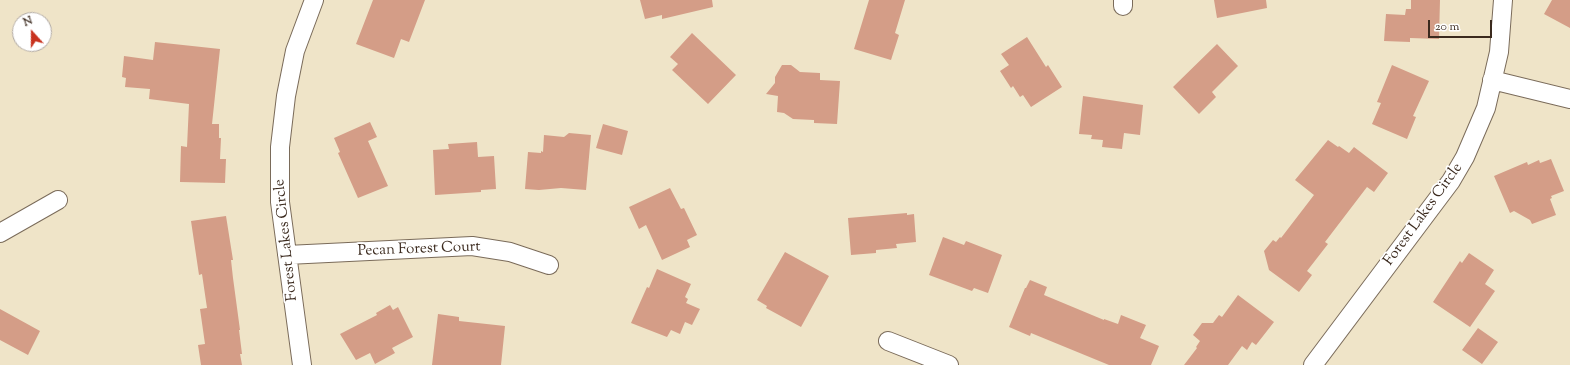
<!DOCTYPE html>
<html>
<head>
<meta charset="utf-8">
<style>
	body { margin:0 }
	#map { position:relative; width:1570px; height:365px; overflow:hidden; background:#efe4c8; font-family:"Sorts Mill Goudy",serif }
	canvas { display:block }
	.north { position:absolute; left:12px; top:12px; width:40px; height:40px; box-sizing:border-box; background:#fff; border:1px solid #b1aaa5; border-radius:50%; rotate:339deg; font-size:11px; font-weight:700; line-height:16px; text-align:center; color:#3b2a1e }
	.north::after { content:''; display:block; margin:auto; width:14px; height:18px; background:#c8321e; clip-path:polygon(50% 0,100% 100%,50% 72%,0 100%) }
	.scale { position:absolute; left:1428px; top:20px; width:64px; height:18px; box-sizing:border-box; border:2px solid #3b2a1e; border-top:0; padding-left:5px; font-size:12px; line-height:14px; white-space:nowrap; color:#3b2a1e; -webkit-text-stroke:3px #fff; paint-order:stroke }
</style>
</head>
<body>
<div id="map">
<canvas width="1570" height="365"></canvas>
<div class="north">N</div>
<div class="scale">20 m</div>
</div>
<script>
const c = document.querySelector('canvas').getContext('2d');
c.lineJoin = 'round';
function fillPath(path, color) { c.fillStyle = color; c.fill(path, 'evenodd'); }
const shape = rows => new Path2D(rows.map(r => 'M' + r).join(''));
function strokePath(path, color, width, dash) { c.strokeStyle = color; c.lineWidth = width; c.lineCap = dash ? 'butt' : 'round'; c.setLineDash(dash || []); c.stroke(path); }
function write(font, color, halo, rows, align = 'center') {
  c.font = font + ' "Sorts Mill Goudy",serif'; c.lineWidth = 3.5; c.setLineDash([]); c.textBaseline = 'middle'; c.strokeStyle = halo; c.fillStyle = color; for (const [text, x, y, turn = 0] of rows) {
    c.save(); c.translate(x, y); c.rotate((+turn || 0) * Math.PI / 180); c.textAlign = isNaN(turn) ? turn : align; if (halo) c.strokeText(text, 0, 0); c.fillText(text, 0, 0); c.restore();
  }
}
fillPath(shape([
	[373,0,425,0,409,42,401,39,394,58,356,44],
	[640,0,712,0,713,7,662,19,662,15,645,19],
	[869,0,905,0,895,33,899,35,891,60,854,49],
	[1214,0,1266,0,1267,8,1217,18],
	[1411,0,1440,0,1439,39,1410,38,1410,42,1384,41,1386,14,1405,15,1406,9,1411,9],
	[1552,0,1570,0,1570,28,1544,14],
	[692,33,736,75,708,104,672,70,678,64,670,57],
	[1027,37,1046,67,1048,65,1062,87,1031,107,1023,95,1020,97,1013,86,1011,88,1000,71,1009,65,1001,54],
	[155,42,220,49,212,124,219,124,219,138,221,138,220,159,226,159,225,183,180,182,181,146,187,147,189,104,149,99,150,89,125,87,126,78,122,77,124,56,153,60],
	[1217,44,1238,66,1212,92,1216,97,1199,114,1173,87],
	[782,65,791,65,800,72,820,73,820,80,840,81,837,124,814,123,814,120,793,119,784,113,777,112,778,96,766,94,775,83,775,77],
	[1392,65,1429,81,1413,116,1416,117,1407,139,1372,124,1381,103,1377,102],
	[1083,96,1143,105,1140,135,1124,133,1122,149,1102,147,1103,140,1091,139,1092,135,1079,134],
	[370,122,377,137,368,141,388,186,358,198,338,153,340,152,334,138],
	[603,124,628,131,622,155,596,148],
	[569,133,591,135,586,190,561,188,539,190,525,189,528,152,541,153,541,151,543,152,544,135,564,137],
	[1328,140,1338,147,1339,146,1349,153,1354,147,1388,173,1374,192,1367,187,1325,242,1328,244,1307,271,1312,275,1299,292,1269,270,1264,251,1273,240,1276,242,1280,237,1281,238,1314,195,1295,180],
	[477,142,478,157,494,156,496,189,481,190,481,192,435,195,433,150,449,149,448,144],
	[1551,159,1564,191,1551,196,1552,198,1550,199,1556,215,1532,224,1530,220,1514,211,1510,213,1494,176,1527,162,1528,165,1539,160,1540,163],
	[670,188,681,209,684,208,697,235,687,240,690,247,662,260,646,225,639,229,629,207],
	[907,213,907,215,914,214,916,242,896,244,897,248,876,250,876,253,851,255,848,218],
	[226,216,233,260,231,260,233,278,240,330,239,330,242,354,240,354,242,365,201,365,198,345,205,344,200,309,207,308,202,274,199,275,191,221],
	[943,237,964,245,966,241,1002,255,988,293,974,288,972,291,929,275],
	[785,252,829,276,801,327,766,308,767,306,757,300],
	[1469,253,1494,270,1485,284,1495,291,1470,327,1433,302,1460,261,1462,263],
	[657,269,691,284,685,297,688,299,686,303,700,309,692,325,685,322,680,334,671,330,667,337,631,323,647,287,649,288],
	[1030,280,1047,287,1044,295,1104,320,1104,319,1118,324,1121,315,1146,325,1140,338,1159,346,1151,365,1109,365,1031,333,1030,336,1009,327,1025,288,1026,288],
	[1238,295,1274,322,1256,345,1252,342,1247,350,1242,346,1228,365,1184,365,1197,348,1196,347,1200,341,1193,335,1202,323,1213,323,1219,315,1222,317],
	[390,305,393,310,398,307,413,337,392,348,395,353,375,364,370,353,356,360,340,334,377,315,376,313],
	[0,309,40,331,28,355,0,340],
	[438,314,459,317,459,321,505,326,501,365,432,365],
	[1478,328,1498,342,1482,364,1462,350]
]), '#d49d87');
const minor = shape([
	[1123,0,1123,6],
	[1492,80,1570,99],
	[0,233,58,200],
	[287,255,472,246,510,252,549,265],
	[888,341,949,365],
	[302,365,280,202,280,147,286,96,295,51,314,0],
	[1313,365,1451,181,1465,157,1486,108,1499,52,1503,0]
]);
strokePath(minor, '#7a6b5a', 20);
strokePath(minor, '#fff', 18);
write('15px', '#3b2a1e', '#fff', [
	["Forest Lakes Circle",1424,215,-54],
	["Forest Lakes Circle",287,240,-96],
	["Pecan Forest Court",419,250,-2]
]);
</script>
</body>
</html>
